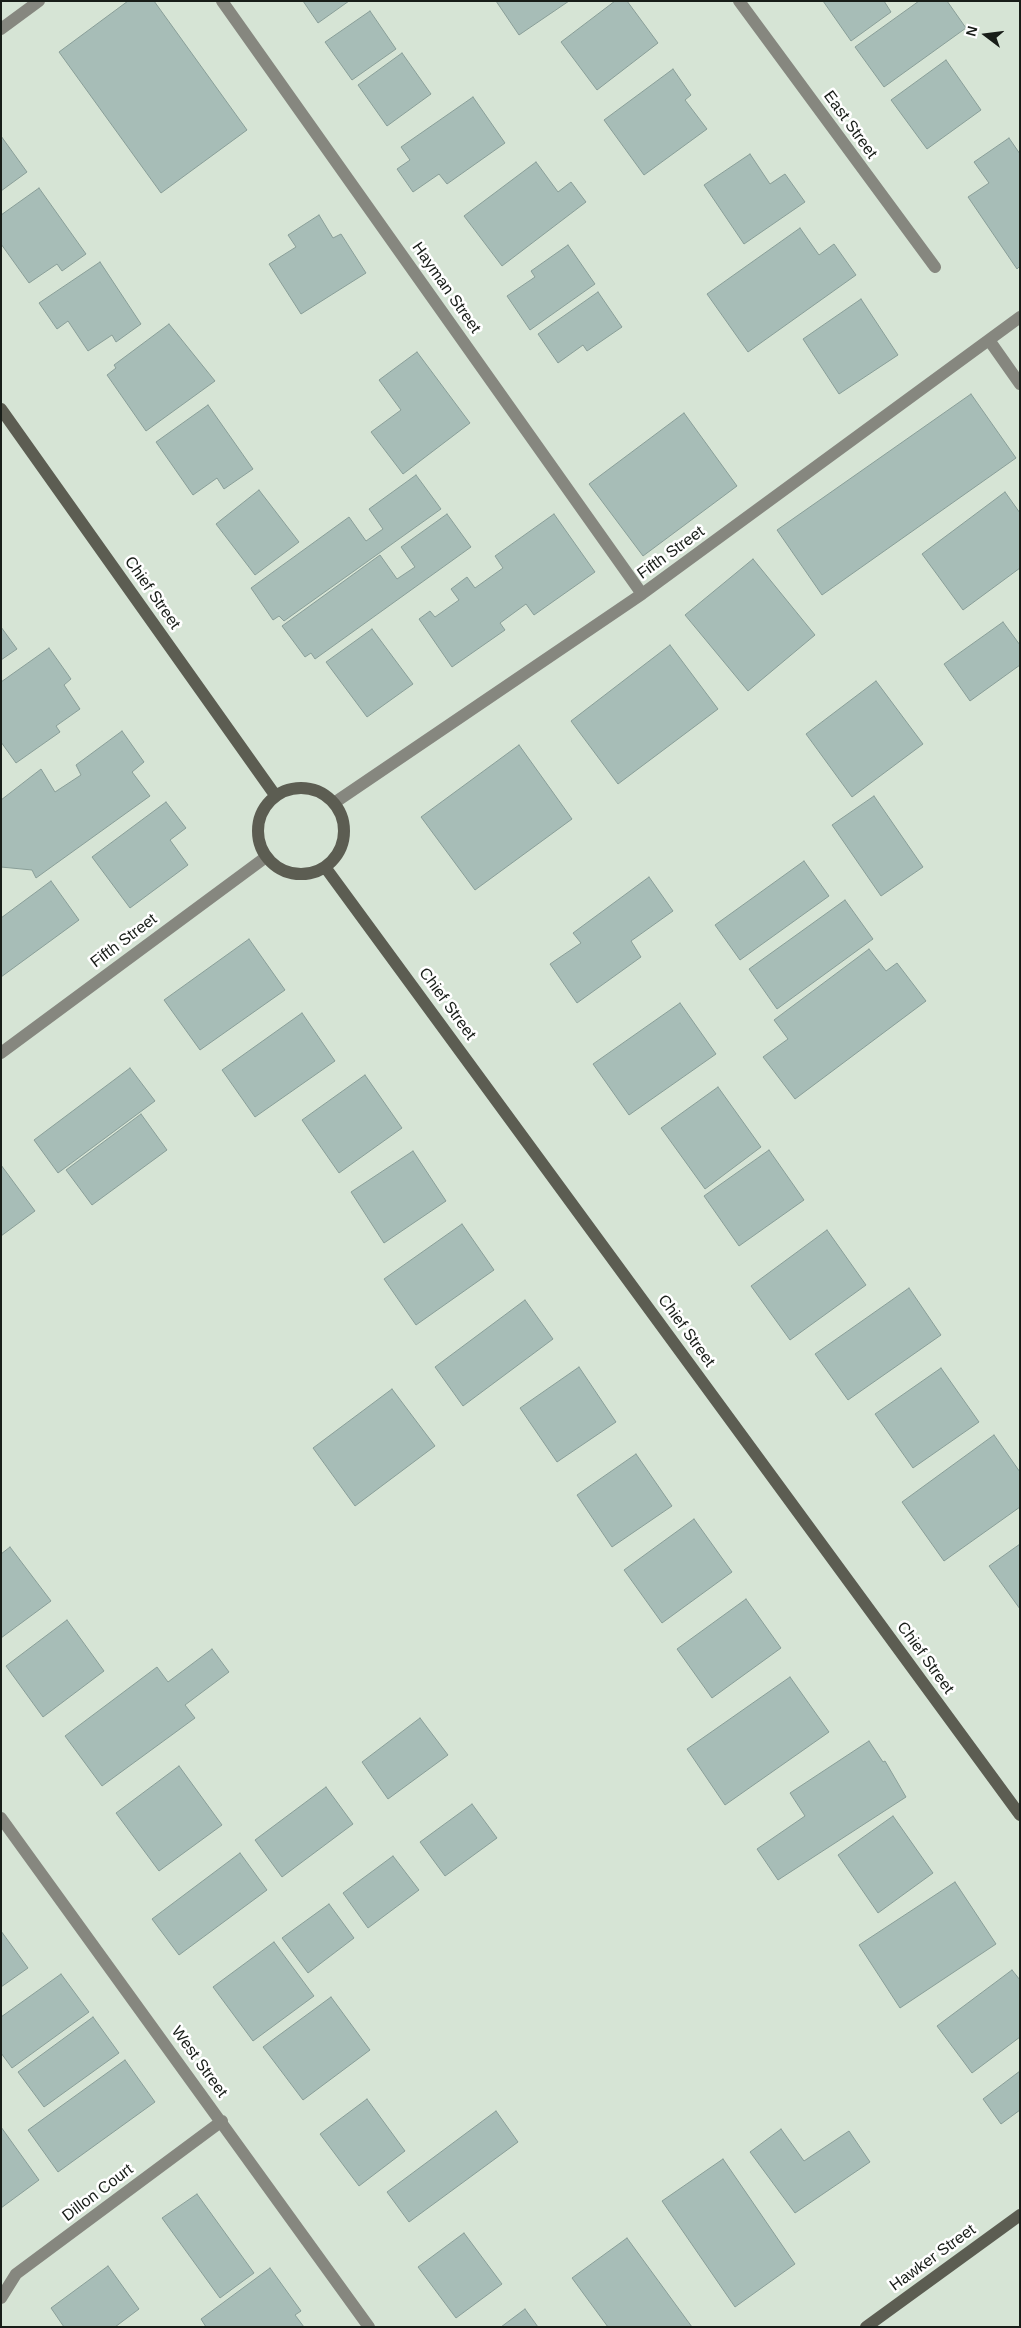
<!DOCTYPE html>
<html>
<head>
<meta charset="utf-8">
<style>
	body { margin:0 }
	#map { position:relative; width:1021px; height:2328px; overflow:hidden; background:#d6e4d5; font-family:Arial,sans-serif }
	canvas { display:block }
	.frame { position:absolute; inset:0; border:2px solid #181d18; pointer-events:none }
	.north { position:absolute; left:961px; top:10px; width:50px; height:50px; -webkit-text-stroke:4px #fff; paint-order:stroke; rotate:285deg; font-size:14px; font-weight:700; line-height:20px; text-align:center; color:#181d18 }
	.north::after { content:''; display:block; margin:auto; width:18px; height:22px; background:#181d18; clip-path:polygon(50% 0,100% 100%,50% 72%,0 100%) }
</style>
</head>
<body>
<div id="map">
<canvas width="1021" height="2328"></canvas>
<div class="frame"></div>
<div class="north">N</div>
</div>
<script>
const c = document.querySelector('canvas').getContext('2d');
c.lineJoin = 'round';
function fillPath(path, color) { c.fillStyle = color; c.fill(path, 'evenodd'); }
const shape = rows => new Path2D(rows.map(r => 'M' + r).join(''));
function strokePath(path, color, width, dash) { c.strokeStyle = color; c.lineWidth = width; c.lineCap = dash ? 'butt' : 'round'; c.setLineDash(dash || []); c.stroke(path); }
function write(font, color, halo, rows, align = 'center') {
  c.font = font + ' Arial,sans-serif'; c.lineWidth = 5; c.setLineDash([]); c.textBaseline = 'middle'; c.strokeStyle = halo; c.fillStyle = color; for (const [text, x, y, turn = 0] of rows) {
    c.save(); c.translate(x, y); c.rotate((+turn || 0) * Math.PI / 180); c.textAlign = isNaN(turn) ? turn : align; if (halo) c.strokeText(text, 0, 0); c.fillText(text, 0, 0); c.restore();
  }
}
const building = shape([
	[128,1,154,1,247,130,161,193,59,52,128,1],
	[303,1,349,1,318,23,303,1],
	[496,1,569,1,519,35,496,1],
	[615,1,627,1,658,43,597,90,561,42,615,1],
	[823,1,884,1,891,12,851,41,823,1],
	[919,1,947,1,966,28,884,87,855,47,919,1],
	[370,11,396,49,352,80,325,42,370,11],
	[402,53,431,94,387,126,358,85,402,53],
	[946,60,981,110,927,149,891,100,946,60],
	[673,69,691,95,685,100,707,129,644,175,604,120,673,69],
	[473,97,505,143,447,184,439,174,413,192,397,169,410,160,401,147,473,97],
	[1,136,27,172,1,191,1,136],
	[1009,138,1020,154,1020,266,1017,269,968,197,989,183,974,162,1009,138],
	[750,154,770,184,785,174,805,202,744,244,704,185,750,154],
	[536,162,558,192,571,182,586,202,502,266,464,216,536,162],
	[39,188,86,254,62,271,57,264,29,283,1,244,1,215,39,188],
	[319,215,333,238,341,234,366,273,301,314,269,264,296,247,288,235,319,215],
	[800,228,819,255,834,244,856,275,748,352,707,294,800,228],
	[568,245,595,284,530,330,507,296,535,277,531,271,568,245],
	[100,262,141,324,116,342,112,335,88,351,68,321,57,329,39,303,100,262],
	[598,292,622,327,587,351,583,345,558,363,538,334,598,292],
	[861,299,898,355,839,394,803,339,861,299],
	[169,324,215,381,146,431,107,375,116,368,114,365,169,324],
	[417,352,470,423,403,474,371,432,401,410,379,380,417,352],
	[971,394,1016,458,822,595,777,530,971,394],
	[208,405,253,469,224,489,217,478,193,495,156,442,208,405],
	[684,413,737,486,643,556,589,484,684,413],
	[416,475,441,509,284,621,279,616,273,620,251,588,349,517,366,541,383,529,369,509,416,475],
	[259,490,299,542,255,575,216,524,259,490],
	[1005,492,1020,513,1020,568,963,610,922,554,1005,492],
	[447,514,471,547,315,659,311,653,305,657,282,626,380,555,397,579,415,567,401,547,447,514],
	[554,514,595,572,534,615,526,604,500,623,505,630,452,667,419,619,430,611,435,617,459,600,451,589,467,577,475,588,503,568,495,556,554,514],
	[753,559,815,635,748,691,685,615,753,559],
	[1003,622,1020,645,1020,665,970,701,944,664,1003,622],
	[1,627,17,649,1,660,1,627],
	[372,629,413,684,367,717,326,662,372,629],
	[670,645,718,709,618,784,571,721,670,645],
	[49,648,71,679,64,685,80,709,56,726,60,732,16,763,1,742,1,682,49,648],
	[876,681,923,744,852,797,806,734,876,681],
	[122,731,144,762,132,772,150,796,36,878,32,870,1,867,1,800,41,769,55,792,81,775,76,765,122,731],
	[519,745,572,819,475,890,421,817,519,745],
	[874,796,923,867,881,896,832,825,874,796],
	[166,802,186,828,170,840,188,865,130,908,92,857,166,802],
	[804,861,829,896,740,960,715,925,804,861],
	[649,877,673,911,631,941,641,957,577,1003,550,964,581,943,573,933,649,877],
	[51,881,79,920,1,977,1,918,51,881],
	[845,900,873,939,777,1009,749,969,845,900],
	[249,939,285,990,200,1050,164,1000,249,939],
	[869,949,886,971,897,963,926,1001,795,1099,763,1057,788,1039,774,1020,869,949],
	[680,1003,716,1054,629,1115,593,1064,680,1003],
	[302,1013,335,1061,255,1117,222,1070,302,1013],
	[130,1068,155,1101,58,1173,34,1140,130,1068],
	[365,1075,402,1128,339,1173,302,1120,365,1075],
	[718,1087,761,1147,705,1189,661,1128,718,1087],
	[141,1114,167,1150,92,1205,66,1170,141,1114],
	[769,1150,804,1200,739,1246,704,1196,769,1150],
	[413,1151,446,1201,384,1243,351,1192,413,1151],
	[1,1165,35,1211,1,1236,1,1165],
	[462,1224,494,1270,416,1325,384,1279,462,1224],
	[827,1230,866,1285,790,1340,751,1286,827,1230],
	[909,1288,941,1335,848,1400,815,1354,909,1288],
	[525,1300,553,1339,463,1406,435,1367,525,1300],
	[579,1367,616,1422,557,1462,520,1408,579,1367],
	[941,1368,979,1422,913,1468,875,1414,941,1368],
	[392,1389,435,1446,355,1506,313,1448,392,1389],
	[994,1435,1020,1472,1020,1507,944,1561,902,1502,994,1435],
	[636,1454,672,1506,612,1547,577,1495,636,1454],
	[694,1519,732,1572,662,1623,624,1570,694,1519],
	[1020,1544,1020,1609,989,1566,1020,1544],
	[10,1547,51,1601,1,1638,1,1554,10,1547],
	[746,1599,781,1648,712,1698,677,1649,746,1599],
	[67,1620,104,1671,43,1717,6,1666,67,1620],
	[212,1649,229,1672,185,1705,195,1718,102,1786,65,1736,157,1667,168,1682,212,1649],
	[790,1677,829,1732,725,1805,687,1749,790,1677],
	[420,1718,448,1755,388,1799,362,1762,420,1718],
	[869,1741,883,1762,885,1761,906,1797,778,1880,757,1849,805,1816,790,1793,869,1741],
	[179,1766,222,1825,159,1871,116,1813,179,1766],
	[326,1787,353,1824,282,1877,255,1840,326,1787],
	[472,1804,497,1838,445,1876,420,1842,472,1804],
	[893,1816,933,1873,878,1913,838,1855,893,1816],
	[240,1853,267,1890,179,1955,152,1919,240,1853],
	[393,1856,419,1890,368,1928,343,1893,393,1856],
	[955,1882,996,1944,900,2008,859,1945,955,1882],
	[329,1904,354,1938,308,1973,282,1938,329,1904],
	[1,1931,28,1968,1,1987,1,1931],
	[274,1942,314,1996,253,2041,213,1987,274,1942],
	[1012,1970,1020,1980,1020,2037,972,2073,937,2026,1012,1970],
	[61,1974,89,2012,12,2068,1,2053,1,2017,61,1974],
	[331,1997,370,2050,303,2100,263,2047,331,1997],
	[93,2017,119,2053,44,2107,18,2072,93,2017],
	[125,2060,155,2102,58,2172,28,2130,125,2060],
	[1020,2071,1020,2110,1001,2124,983,2099,1020,2071],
	[367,2099,405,2151,359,2186,320,2134,367,2099],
	[496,2111,518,2142,409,2222,387,2192,496,2111],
	[1,2127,39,2180,1,2208,1,2127],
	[781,2129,804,2161,849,2131,870,2162,795,2213,750,2152,781,2129],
	[723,2159,795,2264,735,2307,662,2201,723,2159],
	[197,2194,254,2273,220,2298,162,2218,197,2194],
	[464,2233,502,2284,456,2318,418,2267,464,2233],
	[627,2238,692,2327,608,2327,572,2278,627,2238],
	[108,2266,139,2309,115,2327,64,2327,51,2308,108,2266],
	[270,2268,301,2311,295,2315,304,2327,206,2327,201,2319,270,2268],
	[525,2309,538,2327,501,2327,525,2309]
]);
fillPath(building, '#a7bdb7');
strokePath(building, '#899e98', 1);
strokePath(shape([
	[222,1,642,594],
	[739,1,935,267],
	[1,29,39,1],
	[989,340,1020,384],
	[334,803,642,594,1020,317],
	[1,1053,266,857],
	[1,1818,369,2327],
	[1,2298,16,2274,222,2121]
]), '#86877f', 12);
strokePath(shape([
	[1,409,275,795],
	'258 831a43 43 0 1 1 86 0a43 43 0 1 1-86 0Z',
	[325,867,1020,1815],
	[866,2327,1020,2215]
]), '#5c5d52', 12);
write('16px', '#181d18', '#fff', [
	["East Street",850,125,54],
	["Hayman Street",446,288,55],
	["Fifth Street",671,553,-36],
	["Chief Street",152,593,55],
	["Fifth Street",124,941,-37],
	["Chief Street",447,1004,54],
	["Chief Street",686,1331,54],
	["Chief Street",925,1658,54],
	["West Street",199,2062,54],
	["Dillon Court",98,2193,-37],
	["Hawker Street",933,2258,-36]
]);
</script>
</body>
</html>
